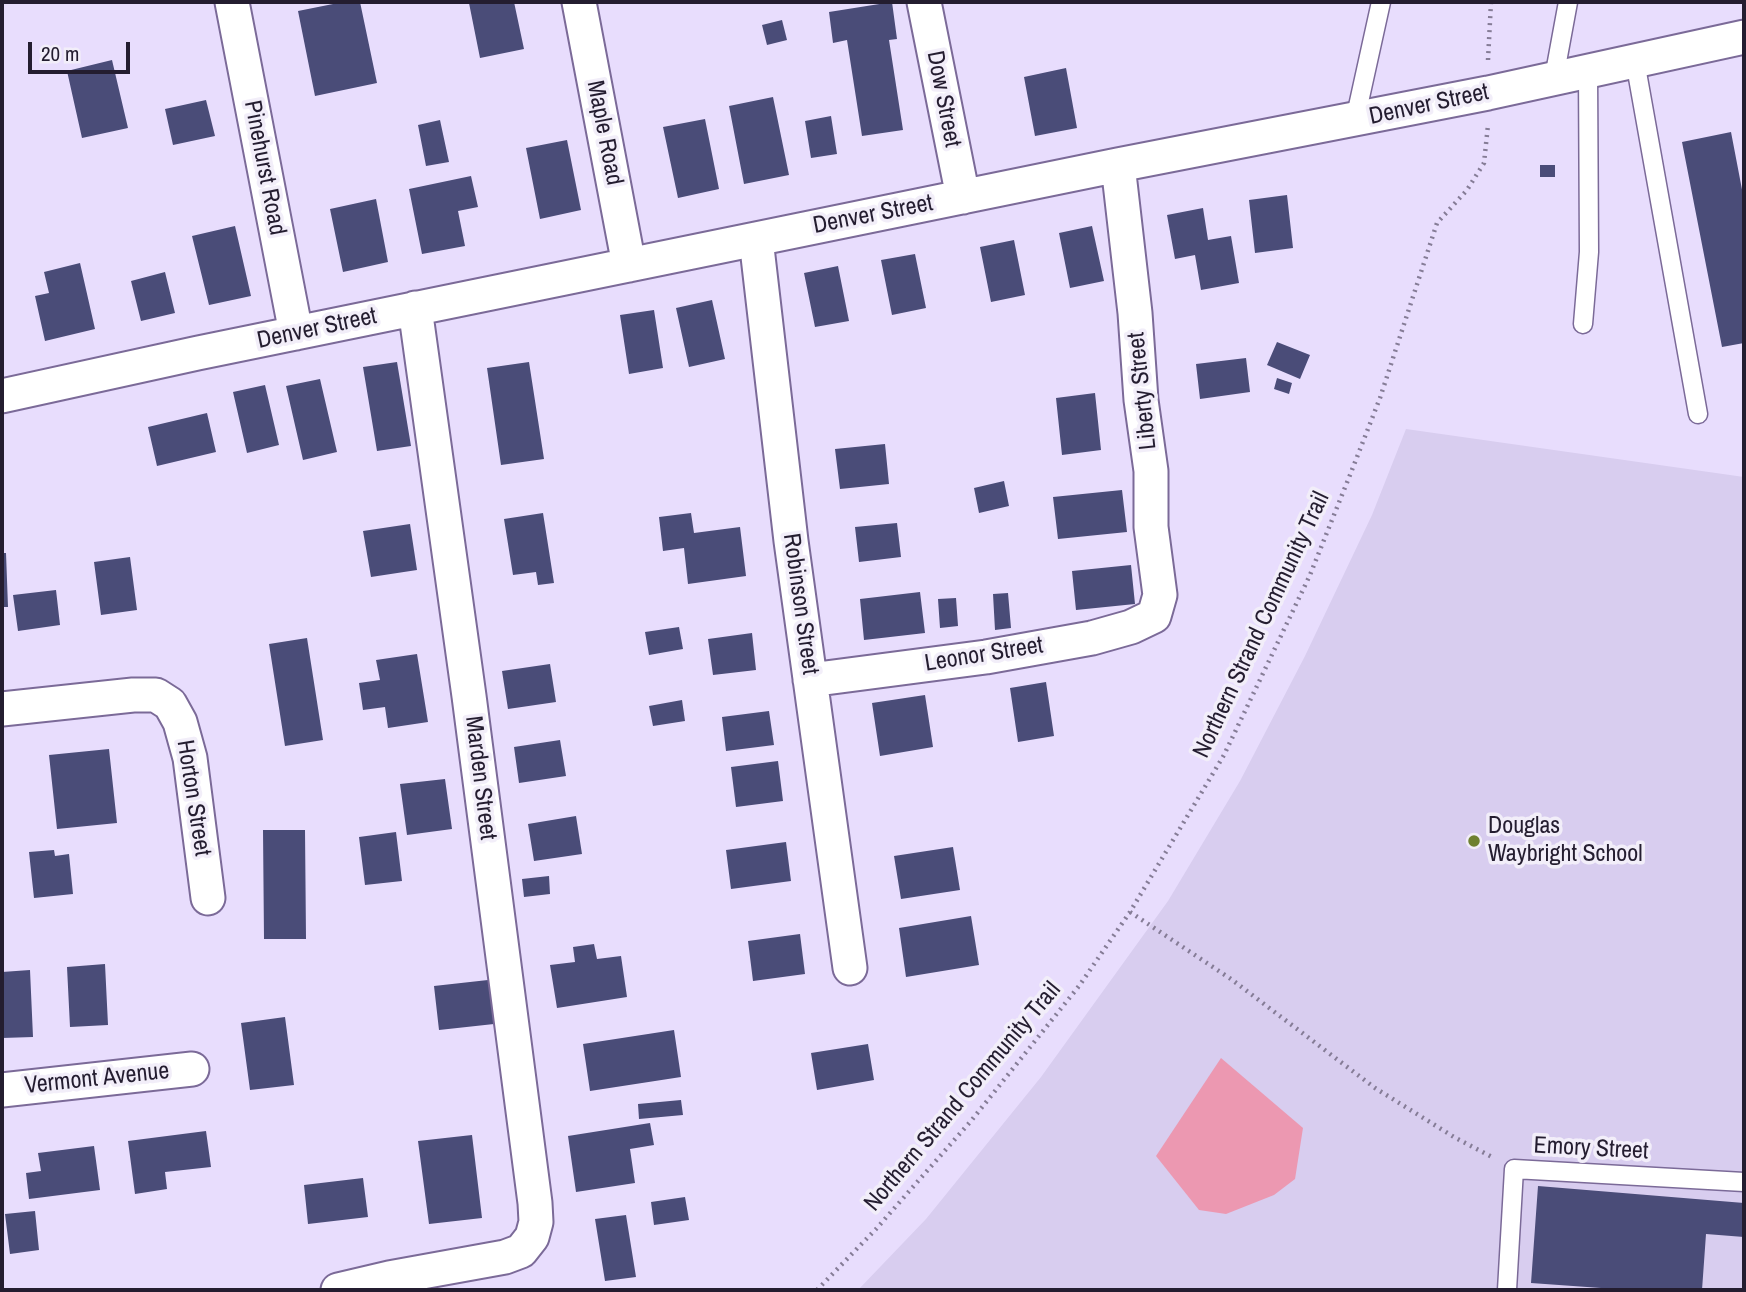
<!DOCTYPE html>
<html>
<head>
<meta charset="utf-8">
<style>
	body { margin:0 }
	#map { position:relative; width:1746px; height:1292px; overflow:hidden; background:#e8ddfd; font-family:"Archivo Narrow",sans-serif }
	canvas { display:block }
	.frame { position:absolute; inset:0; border:4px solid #241d30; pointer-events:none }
	.scale { position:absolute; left:28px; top:42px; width:102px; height:32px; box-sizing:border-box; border:4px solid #241d30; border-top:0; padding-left:9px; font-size:21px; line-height:24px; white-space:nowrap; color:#241d30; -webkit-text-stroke:5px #f2eef9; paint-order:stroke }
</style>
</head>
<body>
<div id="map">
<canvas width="1746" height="1292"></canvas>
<div class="frame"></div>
<div class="scale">20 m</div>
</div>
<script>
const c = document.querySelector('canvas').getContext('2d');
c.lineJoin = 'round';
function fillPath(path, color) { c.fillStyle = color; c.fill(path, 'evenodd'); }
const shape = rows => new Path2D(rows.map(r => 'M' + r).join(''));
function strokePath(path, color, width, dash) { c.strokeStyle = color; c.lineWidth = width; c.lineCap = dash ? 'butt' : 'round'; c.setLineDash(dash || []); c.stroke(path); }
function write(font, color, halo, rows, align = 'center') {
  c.font = font + ' "Archivo Narrow",sans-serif'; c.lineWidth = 7; c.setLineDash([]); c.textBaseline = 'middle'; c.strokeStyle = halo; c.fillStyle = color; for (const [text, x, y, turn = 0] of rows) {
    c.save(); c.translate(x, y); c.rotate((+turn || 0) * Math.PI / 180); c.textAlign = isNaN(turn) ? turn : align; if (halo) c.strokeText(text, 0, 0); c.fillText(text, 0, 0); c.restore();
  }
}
fillPath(shape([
	[1406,429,1744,477,1744,1290,858,1290,926,1219,1041,1077,1168,901,1240,781,1305,656,1372,515]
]), '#d8cdef');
fillPath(shape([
	[1221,1058,1303,1128,1295,1179,1274,1195,1226,1214,1199,1210,1156,1156]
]), '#ec98b1');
fillPath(shape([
	[343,2,360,2,377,83,315,96,298,11],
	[474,2,514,2,524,49,480,58,469,3],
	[892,2,897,39,889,40,903,130,862,136,847,40,833,43,829,12],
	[782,20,787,40,767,45,762,25],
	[112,60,128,128,82,138,67,71],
	[1066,68,1077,128,1035,136,1024,77],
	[773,97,789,175,744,184,729,106],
	[206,100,215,136,173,145,165,109],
	[831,116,837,154,811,158,805,121],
	[705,119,719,189,678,198,663,127],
	[440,120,449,162,426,166,418,125],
	[1731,132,1744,200,1744,343,1722,347,1682,142],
	[567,140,581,210,540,219,526,148],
	[1540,165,1555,165,1555,177,1540,177],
	[471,176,478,207,458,211,465,246,422,254,409,189],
	[1287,195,1293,248,1255,253,1249,200],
	[376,199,388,262,343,272,330,209],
	[1203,208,1208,240,1231,236,1239,283,1201,290,1195,255,1175,259,1167,215],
	[235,226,251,296,209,305,192,236],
	[1092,226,1104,281,1070,288,1059,233],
	[1014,240,1025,295,991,302,980,247],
	[915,254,926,308,892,315,881,260],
	[80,263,95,329,45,341,35,296,49,293,44,272],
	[838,266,849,321,815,327,804,273],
	[165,272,175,313,141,321,131,281],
	[712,300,725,359,689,367,676,308],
	[654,310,663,368,629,374,620,315],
	[1277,342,1310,355,1300,379,1267,365],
	[1246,358,1250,392,1200,399,1196,364],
	[397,362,411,446,377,451,363,367],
	[529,362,544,459,501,465,487,368],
	[1277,378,1292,383,1289,394,1274,389],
	[320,379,337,452,303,460,286,386],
	[265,385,279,445,247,453,233,392],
	[1095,393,1101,450,1062,455,1056,398],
	[207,413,216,452,157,466,148,427],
	[885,444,889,484,840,489,835,449],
	[1004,481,1009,506,979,513,974,488],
	[1122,490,1127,532,1058,539,1053,497],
	[543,513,554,583,538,585,536,572,513,575,504,519],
	[691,513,694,533,740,527,746,576,688,584,684,548,663,551,659,517],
	[897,523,901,557,859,562,855,527],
	[410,524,417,570,371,577,363,531],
	[2,553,6,553,8,607,2,607],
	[130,557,137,610,101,615,94,562],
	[1131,565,1135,604,1076,610,1072,571],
	[56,590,60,625,18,631,13,595],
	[920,592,925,633,864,640,860,599],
	[1008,593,1011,628,995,630,993,594],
	[956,598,958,626,940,628,938,599],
	[679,627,683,649,649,655,645,632],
	[752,633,756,670,713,675,708,639],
	[307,638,323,740,285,746,269,644],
	[417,654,428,722,388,728,385,707,363,710,359,683,380,680,376,660],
	[550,664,556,702,508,709,502,671],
	[1046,682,1054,736,1018,742,1010,688],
	[925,695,933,747,880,756,872,703],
	[682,700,685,721,653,726,649,706],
	[769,711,774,745,726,751,722,717],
	[560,740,566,776,519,783,514,747],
	[109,749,117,823,57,829,49,755],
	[778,761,783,801,736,807,731,767],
	[445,779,452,829,407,835,400,784],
	[576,816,582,854,534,861,528,824],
	[263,830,305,830,306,939,264,939],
	[396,832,402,881,365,885,359,837],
	[786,842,791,881,731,889,726,850],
	[953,847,960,890,901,899,894,856],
	[54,850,55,856,69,854,73,894,34,898,29,852],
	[549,876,550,894,524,897,522,879],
	[971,916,979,965,906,977,899,928],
	[800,934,805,974,753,981,748,941],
	[594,944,597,959,621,956,627,997,557,1008,550,965,575,962,573,947],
	[105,964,108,1025,70,1027,67,967],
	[30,970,33,1037,2,1038,2,972],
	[488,980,494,1024,439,1030,434,986],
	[285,1017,294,1085,250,1090,241,1023],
	[674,1030,681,1077,590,1091,583,1044],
	[868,1044,874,1080,817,1090,811,1053],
	[681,1100,683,1115,639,1119,638,1104],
	[650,1123,654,1145,630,1149,635,1183,576,1192,568,1136],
	[206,1131,211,1167,165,1172,167,1189,135,1194,128,1141],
	[472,1135,482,1218,429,1224,418,1141],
	[94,1146,100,1190,29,1199,26,1173,41,1171,38,1153],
	[363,1178,368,1217,308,1224,304,1185],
	[1538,1186,1744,1203,1744,1237,1706,1234,1702,1290,1629,1290,1531,1283],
	[685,1197,689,1220,654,1225,651,1202],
	[35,1211,39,1250,10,1254,5,1214],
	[626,1215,636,1277,605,1281,595,1219]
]), '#4a4c78');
const service = shape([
	[1635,61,1698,414],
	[1554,78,1568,2],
	[1355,120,1381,2],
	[1583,324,1589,252,1588,71],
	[1507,1290,1514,1169,1744,1182]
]);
const minor = shape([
	[232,2,296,333],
	[579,2,629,265],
	[924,2,963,197],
	[756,239,791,541,850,968],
	[2,396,198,353,1118,165,1488,93,1744,37],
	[810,680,986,657,1092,638,1131,627,1154,616,1160,595,1151,527,1151,471,1141,400,1135,313,1118,165],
	[2,709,133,695,156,695,170,704,180,722,190,758,208,898],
	[2,1090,192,1069],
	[338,1290,389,1278,505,1257,521,1251,532,1237,536,1222,535,1203,469,696,415,308]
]);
strokePath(service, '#7b6a98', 21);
strokePath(minor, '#7b6a98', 37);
strokePath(shape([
	[1488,60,1491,2],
	[1130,912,1231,979,1375,1088,1454,1137,1494,1158],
	[817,1290,876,1229,971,1121,1079,986,1130,912,1224,755,1310,575,1350,475,1380,398,1437,223,1467,190,1484,163,1488,125]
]), '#857c96', 4.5, [2, 5]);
strokePath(service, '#fff', 18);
strokePath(minor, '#fff', 33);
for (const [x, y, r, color] of [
	[1474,841,7,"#6e8030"]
]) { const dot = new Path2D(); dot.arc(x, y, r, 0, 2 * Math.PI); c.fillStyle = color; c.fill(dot); strokePath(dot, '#f2eef9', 2.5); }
write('24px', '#241d30', '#f2eef9', [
	["Dow Street",943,99,79],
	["Denver Street",1429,105,-12],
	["Maple Road",604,133,79],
	["Pinehurst Road",264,168,79],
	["Denver Street",873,215,-11],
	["Denver Street",317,329,-12],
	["Liberty Street",1143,391,-96],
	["Robinson Street",800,604,82],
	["Northern Strand Community Trail",1262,625,-65],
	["Leonor Street",984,655,-9],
	["Marden Street",480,778,83],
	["Horton Street",193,798,81],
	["Vermont Avenue",97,1079,-6],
	["Northern Strand Community Trail",963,1097,-50],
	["Emory Street",1591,1149,3]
]);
write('24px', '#241d30', '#f2eef9', [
	["Douglas",1488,827],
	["Waybright School",1488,855]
], 'left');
</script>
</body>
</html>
